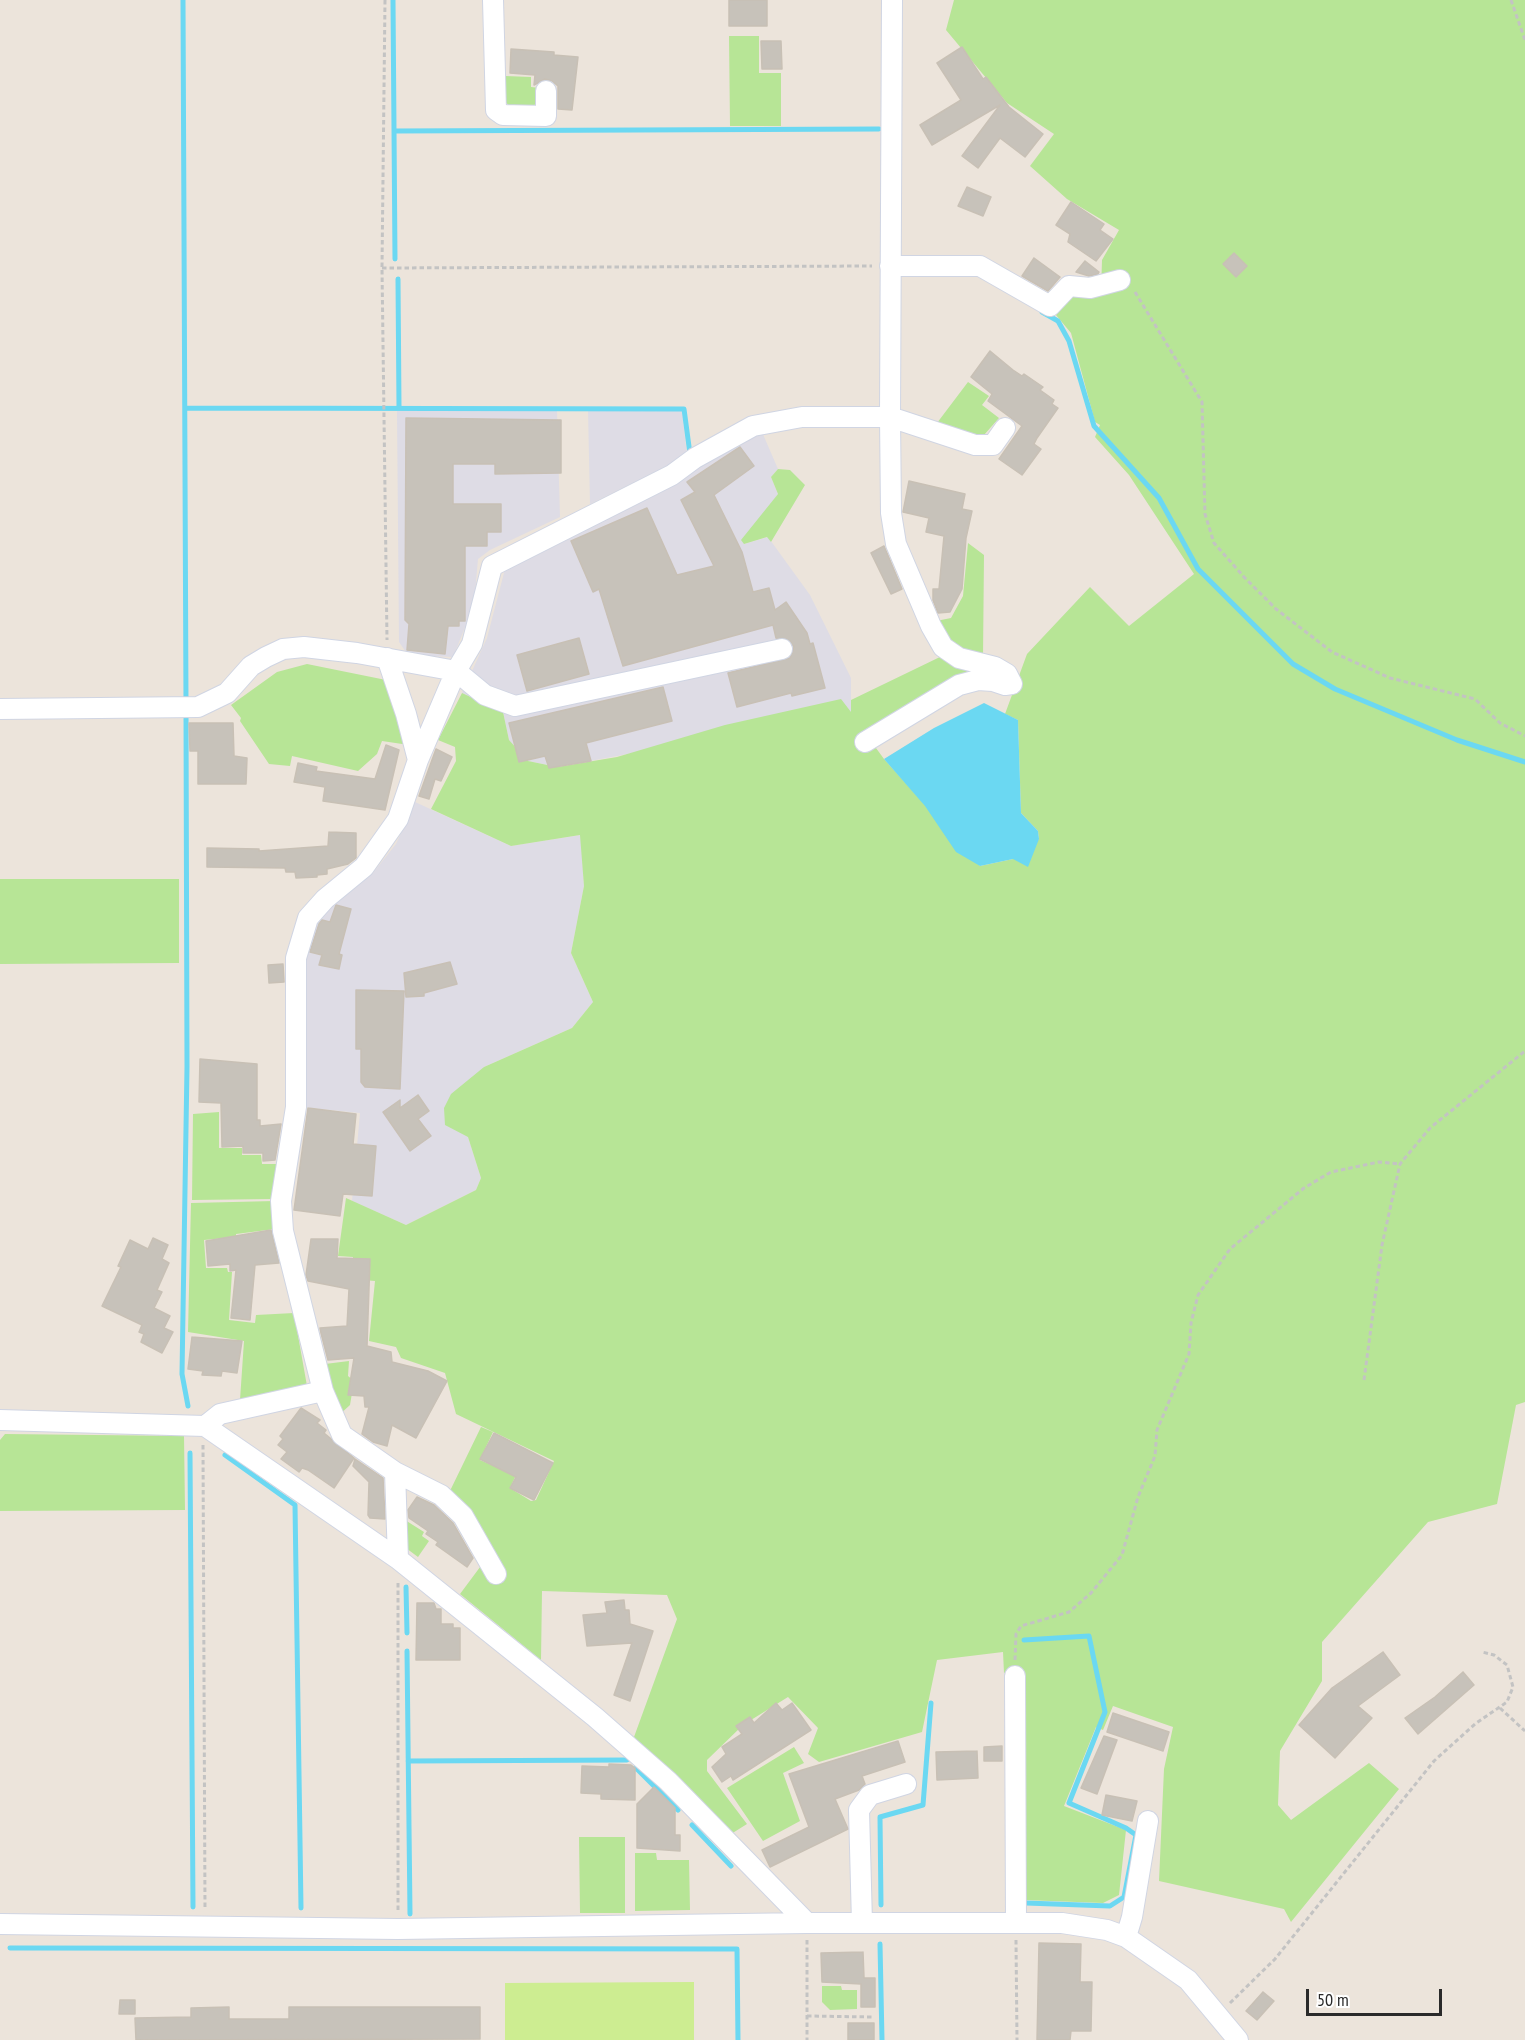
<!DOCTYPE html>
<html>
<head>
<meta charset="utf-8">
<style>
	body { margin:0 }
	#map { position:relative; width:1525px; height:2040px; overflow:hidden; background:#ece4db; font-family:"PT Sans Narrow",sans-serif }
	canvas { display:block }
	.scale { position:absolute; left:1306px; top:1989px; width:136px; height:27px; box-sizing:border-box; border:3px solid #2a2a2a; border-top:0; padding-left:8px; font-size:18px; line-height:21px; white-space:nowrap; color:#2a2a2a; -webkit-text-stroke:4px #fff; paint-order:stroke }
</style>
</head>
<body>
<div id="map">
<canvas width="1525" height="2040"></canvas>
<div class="scale">50 m</div>
</div>
<script>
const c = document.querySelector('canvas').getContext('2d');
c.lineJoin = 'round';
function fillPath(path, color) { c.fillStyle = color; c.fill(path, 'evenodd'); }
const shape = rows => new Path2D(rows.map(r => 'M' + r).join(''));
function strokePath(path, color, width, dash) { c.strokeStyle = color; c.lineWidth = width; c.lineCap = dash ? 'butt' : 'round'; c.setLineDash(dash || []); c.stroke(path); }
fillPath(shape([
	[588,410,682,410,687,456,590,504],
	[397,411,557,411,560,517,490,550,478,559,474,605,453,657,408,655,399,642],
	[762,432,778,469,771,477,778,494,744,544,768,537,810,595,851,678,851,713,557,767,528,761,509,740,503,712,462,693,487,638,505,569,697,463],
	[415,802,511,846,581,835,584,886,571,953,593,1002,572,1028,484,1067,468,1137,481,1178,476,1190,406,1225,352,1201,360,1113,301,1107,301,976,316,917,373,873,396,844]
]), '#dedce5');
fillPath(shape([
	[954,0,1525,0,1525,1402,1516,1405,1497,1504,1428,1522,1322,1642,1322,1681,1280,1751,1278,1805,1291,1820,1369,1763,1399,1789,1291,1922,1284,1909,1159,1881,1164,1769,1173,1727,1113,1706,1103,1730,1096,1727,1064,1806,1126,1830,1119,1895,1103,1903,1024,1900,1024,1671,1004,1673,1003,1652,937,1660,922,1732,819,1762,808,1754,818,1728,788,1697,743,1725,707,1760,707,1771,747,1824,731,1834,634,1737,677,1619,667,1595,542,1591,541,1660,460,1594,489,1555,448,1495,481,1427,493,1432,480,1460,516,1475,510,1488,531,1501,536,1500,554,1461,456,1414,445,1373,401,1358,396,1347,369,1341,375,1281,351,1279,353,1257,338,1256,346,1198,406,1225,476,1190,481,1178,468,1137,445,1125,444,1108,451,1094,484,1067,572,1028,593,1002,571,953,584,886,580,835,511,846,431,809,456,761,455,747,438,740,462,693,503,712,509,740,528,761,557,767,617,757,725,725,841,699,851,712,851,700,942,656,988,669,868,737,884,759,980,866,1013,859,1039,839,1038,831,1021,813,1018,720,1005,714,1027,654,1090,587,1129,626,1194,574,1129,475,1095,437,1100,425,1095,422,1071,333,1056,315,1070,296,1081,297,1101,292,1102,260,1119,230,1067,199,1030,166,1054,134,1007,103,946,30],
	[729,36,759,36,759,73,781,73,781,126,730,126],
	[505,76,531,77,531,87,540,88,540,101,530,108,510,106,504,101],
	[968,382,989,396,982,405,999,418,984,435,973,437,937,423],
	[778,469,790,470,805,485,771,542,767,537,744,544,741,540,778,494,771,477],
	[968,543,984,555,983,657,952,646,936,621,951,618,963,596],
	[307,664,391,681,409,745,382,741,377,754,358,771,292,756,290,766,269,764,240,721,241,718,231,705,277,672],
	[0,879,179,879,179,963,0,964],
	[219,1112,219,1148,242,1148,242,1155,261,1155,262,1164,279,1164,274,1185,274,1199,192,1200,193,1114],
	[275,1201,275,1229,236,1234,236,1237,204,1240,206,1268,227,1268,228,1272,232,1272,229,1320,255,1323,256,1315,294,1313,307,1386,240,1400,244,1341,188,1332,191,1203],
	[349,1361,348,1376,354,1381,350,1405,338,1416,325,1364],
	[5,1434,184,1436,185,1510,0,1511,0,1440],
	[405,1520,424,1532,422,1536,429,1541,418,1557,406,1548],
	[794,1747,804,1763,783,1773,800,1821,763,1841,727,1788],
	[579,1837,625,1837,625,1913,580,1913],
	[635,1853,656,1853,657,1860,689,1860,690,1910,635,1911],
	[822,1986,841,1986,842,1990,857,1990,857,2009,830,2010,822,2002]
]), '#b7e596');
fillPath(shape([
	[694,1982,694,2040,505,2040,505,1983]
]), '#cded91');
fillPath(shape([
	[984,703,1018,720,1021,813,1038,831,1039,839,1028,867,1013,859,980,866,956,852,925,806,884,759,934,728]
]), '#6bd8f2');
strokePath(shape([
	[183,0,186,703],
	[393,0,395,259],
	[394,131,879,129],
	[398,279,399,407],
	[1042,312,1058,321,1069,341,1094,426,1159,498,1198,569,1293,664,1335,689,1457,740,1525,762],
	[185,408,684,409,690,454],
	[186,712,187,1067,182,1374,188,1406],
	[190,1453,193,1907],
	[225,1455,295,1505,301,1908],
	[406,1587,407,1633],
	[1024,1640,1089,1636,1105,1712,1069,1803,1126,1828,1136,1835,1124,1897,1110,1906,1026,1903],
	[407,1651,410,1914],
	[408,1761,627,1760],
	[636,1768,678,1810],
	[692,1825,731,1866],
	[881,1905,880,1817,923,1805,931,1703],
	[880,1944,882,2040],
	[10,1948,737,1949,738,2040]
]), '#6bd8f2', 5);
const building = shape([
	[729,0,767,0,767,26,729,26,729,0],
	[761,41,781,41,782,69,762,69,761,41],
	[962,47,983,79,986,77,1009,107,1043,134,1025,157,1000,138,978,168,962,156,1000,105,932,145,920,125,961,100,937,63,962,47],
	[511,49,554,52,554,55,578,57,572,110,558,109,558,86,552,81,545,79,534,85,535,75,510,73,511,49],
	[967,187,991,197,983,216,958,206,967,187],
	[1071,202,1104,224,1100,230,1113,239,1096,261,1068,242,1070,234,1056,225,1071,202],
	[1234,253,1247,266,1236,277,1223,264,1234,253],
	[1034,258,1060,277,1048,291,1022,276,1034,258],
	[1085,261,1099,272,1098,274,1089,276,1076,272,1085,261],
	[990,351,1013,370,1022,376,1024,374,1043,387,1040,390,1054,400,1052,404,1058,408,1037,438,1034,444,1041,449,1022,475,999,459,1022,426,988,401,992,394,971,377,990,351],
	[406,418,561,420,561,473,495,474,495,464,453,464,453,504,501,504,501,532,487,532,487,546,465,546,465,621,459,621,459,626,448,626,445,654,407,650,409,624,405,620,406,418],
	[740,447,754,466,714,495,742,552,753,592,769,588,775,610,786,602,807,633,810,644,813,643,825,688,792,696,791,693,737,707,728,673,790,658,794,647,790,641,776,638,773,625,623,666,599,589,593,592,571,541,647,508,677,575,714,566,681,500,695,492,687,482,740,447],
	[909,481,965,494,962,509,972,511,966,538,962,589,950,612,938,613,933,600,933,589,939,589,944,536,926,532,929,518,903,512,909,481],
	[884,546,902,589,891,594,871,553,884,546],
	[579,638,589,674,527,691,517,655,579,638],
	[663,687,672,721,586,743,591,761,549,768,545,756,519,762,509,723,663,687],
	[189,723,233,723,234,756,247,758,246,784,198,784,198,751,190,751,189,723],
	[386,745,399,750,385,810,323,801,325,787,294,782,298,763,317,767,316,771,375,779,386,745],
	[436,749,452,757,441,781,435,779,429,799,419,796,436,749],
	[329,832,356,833,356,858,348,864,327,869,327,874,317,875,317,877,296,878,295,872,286,872,285,868,207,867,207,848,259,849,259,851,328,846,329,832],
	[336,905,351,909,339,954,342,955,339,969,319,965,322,955,310,952,319,924,322,920,330,922,336,905],
	[450,962,457,984,424,993,424,996,406,997,404,973,450,962],
	[283,964,284,982,269,983,268,965,283,964],
	[356,990,404,991,400,1089,365,1087,361,1082,361,1049,356,1049,356,990],
	[200,1059,257,1064,257,1120,260,1120,260,1126,281,1124,275,1160,263,1161,263,1153,243,1153,243,1146,222,1147,221,1103,199,1102,200,1059],
	[418,1095,429,1111,418,1119,431,1136,410,1151,383,1112,400,1100,400,1108,418,1095],
	[308,1108,356,1114,353,1144,376,1146,372,1196,343,1194,340,1216,294,1210,308,1108],
	[271,1230,279,1263,255,1265,250,1320,231,1318,236,1270,230,1271,230,1264,208,1266,206,1241,271,1230],
	[153,1238,168,1245,162,1259,169,1263,157,1290,162,1292,154,1308,170,1316,164,1328,173,1332,162,1353,141,1342,144,1334,139,1332,142,1325,102,1306,121,1267,118,1266,130,1240,148,1249,153,1238],
	[311,1239,338,1239,337,1258,370,1259,367,1346,391,1352,392,1362,428,1371,447,1381,416,1438,392,1425,387,1446,373,1442,362,1434,369,1407,365,1407,364,1396,348,1395,354,1358,328,1360,321,1333,320,1328,347,1326,349,1289,308,1281,306,1275,311,1239],
	[192,1337,242,1341,237,1373,222,1371,221,1376,202,1375,203,1371,188,1369,192,1337],
	[301,1408,320,1420,317,1423,326,1430,324,1433,354,1458,334,1488,308,1470,302,1468,299,1472,281,1459,287,1452,278,1445,283,1439,280,1436,301,1408],
	[494,1433,553,1463,534,1500,510,1488,516,1477,480,1459,494,1433],
	[355,1459,383,1478,385,1519,370,1518,368,1515,369,1482,353,1466,355,1459],
	[417,1497,434,1505,453,1523,473,1558,467,1567,436,1545,438,1542,426,1534,428,1531,409,1518,408,1510,417,1497],
	[624,1600,625,1610,629,1610,630,1624,653,1631,630,1701,614,1695,632,1643,587,1646,583,1615,607,1613,605,1602,624,1600],
	[417,1603,434,1603,436,1609,441,1609,441,1624,453,1624,453,1628,460,1628,460,1660,416,1660,417,1603],
	[1383,1652,1400,1675,1358,1706,1372,1718,1335,1758,1299,1725,1332,1688,1383,1652],
	[1463,1672,1474,1685,1418,1734,1405,1718,1435,1697,1463,1672],
	[776,1703,782,1710,792,1703,811,1730,733,1780,731,1776,722,1782,712,1767,726,1754,722,1747,742,1734,736,1726,750,1717,754,1723,776,1703],
	[1113,1713,1169,1732,1163,1751,1107,1732,1113,1713],
	[1104,1736,1117,1740,1097,1794,1081,1788,1104,1736],
	[898,1741,905,1762,862,1776,865,1784,859,1790,835,1799,848,1829,770,1867,762,1850,809,1827,789,1774,898,1741],
	[1002,1746,1002,1761,984,1761,984,1747,1002,1746],
	[977,1751,978,1778,937,1780,936,1752,977,1751],
	[609,1764,631,1765,635,1768,635,1800,601,1799,601,1794,581,1793,582,1766,609,1767,609,1764],
	[654,1787,675,1808,675,1835,680,1835,680,1851,637,1848,637,1804,654,1787],
	[1106,1795,1137,1801,1132,1821,1102,1815,1106,1795],
	[1039,1943,1081,1944,1080,1982,1092,1982,1091,2031,1071,2031,1070,2040,1037,2040,1039,1943],
	[863,1952,864,1978,875,1978,875,2007,861,2007,861,1984,822,1982,821,1953,863,1952],
	[1263,1992,1274,2001,1257,2020,1246,2011,1263,1992],
	[120,2000,135,2000,135,2014,119,2014,120,2000],
	[229,2007,229,2019,289,2019,289,2007,480,2007,480,2039,136,2040,135,2018,191,2017,191,2008,229,2007],
	[848,2023,874,2023,874,2040,848,2040,848,2023]
]);
fillPath(building, '#c7c2ba');
strokePath(building, '#c8c0b5', 1.5);
const minor = shape([
	[493,0,496,110,503,115,546,116,546,91],
	[890,266,980,266,1050,306,1069,286,1090,288,1120,280],
	[387,658,406,714,418,760],
	[0,709,198,707,227,693,251,666,266,657,283,649,304,647,357,653,456,671,485,695,515,706,782,649],
	[865,742,959,685,978,680,993,681,1005,685,1012,684,1007,674,995,667,959,658,943,647,931,626,896,544,891,513,890,417,892,0],
	[323,1391,342,1435,395,1472,398,1559],
	[0,1420,205,1426,398,1559,595,1717,668,1781,807,1923],
	[205,1426,220,1414,323,1391,283,1231,281,1201,296,1107,296,958,308,918,325,899,364,867,398,819,418,760,456,671,472,644,492,566,672,475,695,458,753,426,802,417,890,417,975,445,993,445,1005,428],
	[395,1472,441,1495,463,1516,496,1574],
	[1015,1676,1016,1923],
	[862,1923,859,1810,870,1795,906,1784],
	[0,1924,398,1929,807,1923,1062,1923,1107,1930,1126,1937,1188,1980,1238,2040],
	[1126,1937,1132,1917,1148,1821]
]);
strokePath(minor, '#d0d5e3', 22);
strokePath(shape([
	[385,0,382,268,387,640],
	[1511,0,1525,40],
	[382,268,872,266],
	[1135,292,1202,402,1205,514,1214,543,1244,577,1276,609,1332,652,1390,678,1475,699,1500,723,1525,736],
	[1364,1380,1382,1245,1400,1164,1430,1128,1525,1051],
	[203,1445,205,1910],
	[1015,1660,1016,1634,1021,1626,1069,1612,1091,1593,1122,1555,1138,1497,1155,1456,1157,1430,1189,1354,1191,1323,1198,1295,1230,1249,1304,1188,1331,1172,1379,1162,1400,1164],
	[1500,1708,1525,1731],
	[398,1910,398,1583],
	[807,1940,807,2040],
	[1016,1940,1017,2040],
	[1230,2003,1275,1959,1434,1761,1475,1724,1507,1702,1513,1687,1507,1665,1494,1655,1482,1652],
	[807,2016,873,2017]
]), '#c3c3c3', 3, [4.5, 3]);
strokePath(minor, '#fff', 20);
</script>
</body>
</html>
